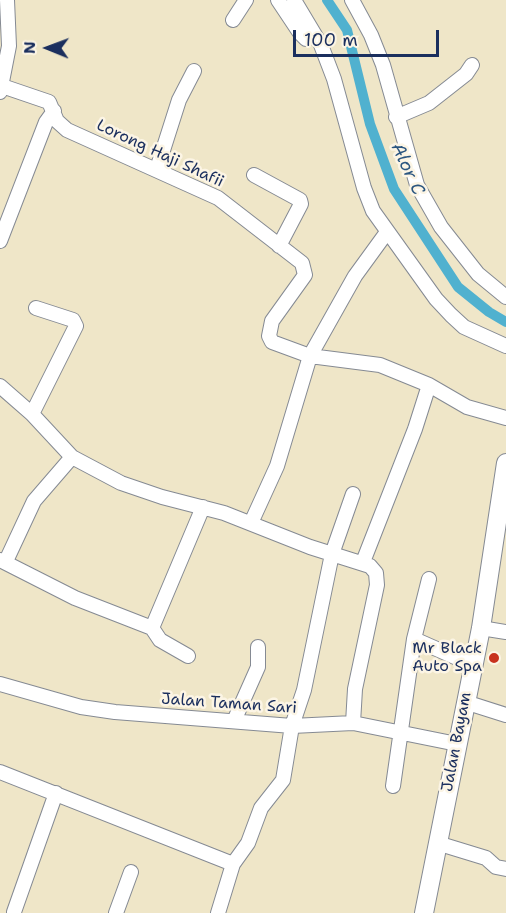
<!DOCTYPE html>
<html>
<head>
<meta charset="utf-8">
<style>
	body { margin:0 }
	#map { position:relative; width:506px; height:913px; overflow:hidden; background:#efe6c8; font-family:"Shantell Sans",sans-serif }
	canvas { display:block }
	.north { position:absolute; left:18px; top:18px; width:60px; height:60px; -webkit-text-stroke:4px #fcf5e5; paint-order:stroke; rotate:271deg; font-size:16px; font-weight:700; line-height:24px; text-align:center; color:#1b2f5e }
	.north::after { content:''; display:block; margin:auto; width:21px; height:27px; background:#1b2f5e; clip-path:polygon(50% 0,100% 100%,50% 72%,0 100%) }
	.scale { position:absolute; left:293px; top:30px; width:146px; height:27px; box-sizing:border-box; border:3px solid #1b2f5e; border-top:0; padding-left:8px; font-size:18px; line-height:21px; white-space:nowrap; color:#1b2f5e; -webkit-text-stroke:4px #fcf5e5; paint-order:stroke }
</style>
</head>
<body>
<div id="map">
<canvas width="506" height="913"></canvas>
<div class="north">N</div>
<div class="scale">100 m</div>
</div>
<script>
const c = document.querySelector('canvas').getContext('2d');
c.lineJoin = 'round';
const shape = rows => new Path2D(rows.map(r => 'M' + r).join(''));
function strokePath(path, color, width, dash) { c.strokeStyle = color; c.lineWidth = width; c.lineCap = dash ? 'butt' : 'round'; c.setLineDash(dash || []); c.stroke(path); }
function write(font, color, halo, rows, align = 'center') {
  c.font = font + ' "Shantell Sans",sans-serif'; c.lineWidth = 5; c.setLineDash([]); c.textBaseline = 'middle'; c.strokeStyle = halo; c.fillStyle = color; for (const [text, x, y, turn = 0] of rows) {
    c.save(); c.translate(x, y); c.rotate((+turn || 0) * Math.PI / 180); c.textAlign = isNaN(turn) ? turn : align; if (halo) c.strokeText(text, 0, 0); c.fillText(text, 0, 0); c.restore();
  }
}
strokePath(shape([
	[327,0,347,30,370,124,394,189,458,287,489,312,506,322]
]), '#50b1cf', 10);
const minor = shape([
	[278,0,300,33,306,39,315,35],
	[294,0,321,45,334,79,364,188,373,211,436,299,451,315,464,327,506,346],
	[352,0,371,35,383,65,417,185,441,227,478,274,506,297],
	[233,20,246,0],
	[2,86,49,102,57,121,67,130,218,198,302,263,305,275,272,321,269,336,272,342,310,356,380,365,429,385,467,407,506,418],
	[0,92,9,46,7,0],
	[396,117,429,103,466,74,472,65],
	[157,169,179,100,194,71],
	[254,175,300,200,301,204,279,246],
	[0,241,46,122,54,111],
	[0,386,32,414,72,457,121,483,162,497,224,513,310,547,370,566,376,573,377,585,355,689,353,723],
	[32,414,76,326,73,320,36,308],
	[251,523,277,466,310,356,355,276,387,232],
	[0,560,75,598,152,628,160,640,188,656],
	[6,561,34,501,72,457],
	[363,562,415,429,429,385],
	[152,628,203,507],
	[481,628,506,632],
	[414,639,473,665],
	[0,684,81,707,115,712,292,726,353,723,457,744],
	[465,702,506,715],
	[234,721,258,667,258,647],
	[0,772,233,864],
	[393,786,414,639,429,579],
	[437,843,486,858,496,867,506,869],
	[14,912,56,793],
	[116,913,131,872],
	[218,913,233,864,248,843,261,808,283,780,292,726,304,690,332,554,353,494]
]);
const major = shape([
	[424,913,481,628,506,463]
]);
strokePath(minor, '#858a93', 16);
strokePath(major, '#858a93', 20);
strokePath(minor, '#fff', 14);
strokePath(major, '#fff', 18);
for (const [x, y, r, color] of [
	[494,658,6,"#c8321e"]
]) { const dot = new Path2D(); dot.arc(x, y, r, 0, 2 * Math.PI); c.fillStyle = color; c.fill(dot); strokePath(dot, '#fcf5e5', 2); }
write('16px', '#1b2f5e', '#fcf5e5', [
	["Lorong Haji Shafii",160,154,25],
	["Jalan Taman Sari",229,704,4],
	["Jalan Bayam",457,742,-79]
]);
write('16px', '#1b2f5e', '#fcf5e5', [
	["Mr Black",482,649],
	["Auto Spa",482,667]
], 'right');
write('italic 18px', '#2b5680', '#fcf5e5', [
	["Alor C",407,169,65]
]);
</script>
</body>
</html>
